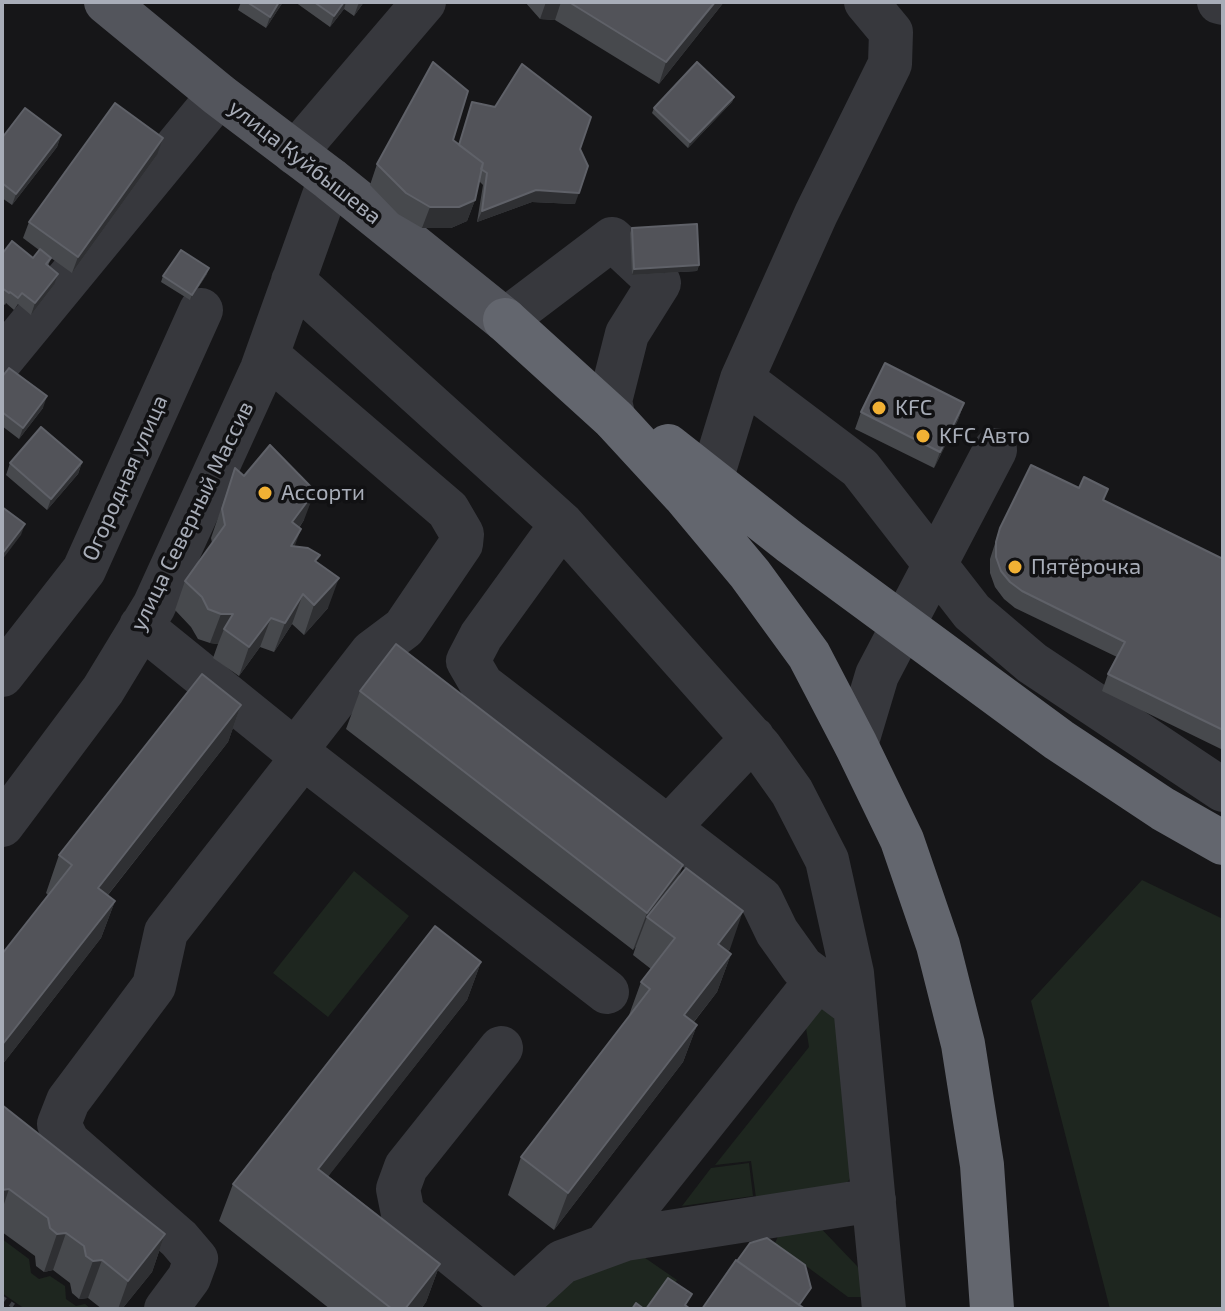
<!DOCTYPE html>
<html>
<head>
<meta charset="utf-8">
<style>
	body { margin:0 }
	#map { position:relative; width:1225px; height:1311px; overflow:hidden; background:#161618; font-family:"Exo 2",sans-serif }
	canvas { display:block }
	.frame { position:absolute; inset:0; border:4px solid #a8adb8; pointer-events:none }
</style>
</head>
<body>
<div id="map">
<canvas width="1225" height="1311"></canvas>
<div class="frame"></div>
</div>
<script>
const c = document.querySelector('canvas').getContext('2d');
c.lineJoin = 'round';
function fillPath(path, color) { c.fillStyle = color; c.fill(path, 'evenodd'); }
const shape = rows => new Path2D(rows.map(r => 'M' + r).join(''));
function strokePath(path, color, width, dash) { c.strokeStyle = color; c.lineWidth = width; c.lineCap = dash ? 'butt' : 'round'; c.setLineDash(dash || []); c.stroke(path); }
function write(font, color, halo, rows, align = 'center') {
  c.font = font + ' "Exo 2",sans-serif'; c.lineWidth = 7; c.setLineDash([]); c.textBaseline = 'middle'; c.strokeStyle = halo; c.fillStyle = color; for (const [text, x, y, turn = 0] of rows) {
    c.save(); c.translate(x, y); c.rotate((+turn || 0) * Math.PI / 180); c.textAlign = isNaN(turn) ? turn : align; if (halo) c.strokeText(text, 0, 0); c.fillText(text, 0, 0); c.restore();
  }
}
fillPath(shape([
	[354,871,409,916,328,1017,273,973],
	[1142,880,1223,919,1223,1309,1110,1309,1031,1001],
	[817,1008,839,1011,855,1169,849,1180,840,1191,677,1212,681,1208,756,1198,751,1161,715,1165,809,1047,804,1015],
	[749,1163,753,1196,682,1206,711,1168],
	[812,1219,857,1266,867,1283,863,1297,848,1297,775,1243,784,1223],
	[2,1239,29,1259,31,1273,39,1279,50,1276,65,1286,66,1299,76,1306,85,1304,91,1309,25,1309,2,1293],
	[625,1244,677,1280,657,1309,519,1309]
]), '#1e261f');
strokePath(shape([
	[2,1298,18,1309]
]), '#3d3f44', 5, [4, 6]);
strokePath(shape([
	[1219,2,1223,3],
	[295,153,424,2],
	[293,281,562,524,760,747,792,792,827,860,852,973,884,1309],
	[505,320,612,239,659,283,627,334,610,401,614,419],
	[267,355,448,510,462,534,461,544,404,628,372,652,295,751],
	[2,359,219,95],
	[742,379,860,468,972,612,1032,663,1223,790],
	[711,480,742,379,816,214,890,64,891,32,866,2],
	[562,524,481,636,468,661,482,685,761,899,777,932,802,967,854,1006],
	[141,626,303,757,607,992],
	[2,675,84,570,201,310],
	[856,745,877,675,995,450],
	[2,825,103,690,154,606,262,369,330,179],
	[668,828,753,738],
	[501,1048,406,1167,398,1189,403,1214,514,1304],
	[605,1246,817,980],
	[166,1309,189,1278,196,1259,179,1239,68,1142,59,1124,68,1101,154,986,166,932,303,757],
	[511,1309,562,1262,625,1239,874,1200]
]), '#37383d', 44);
strokePath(shape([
	[106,2,219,95,330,179,505,320]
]), '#53555c', 44);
strokePath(shape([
	[505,320,614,419,684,495,750,574,809,655,856,745,902,840,938,945,963,1044,982,1165,992,1309],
	[668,446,790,542,1059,740,1163,809,1223,843]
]), '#63666e', 44);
fillPath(shape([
	[241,2,283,2,266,28,238,10],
	[295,2,364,2,354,16,344,9,330,27],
	[525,2,724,2,659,84,555,20,540,19],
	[734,97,732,102,688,148,652,113,654,108],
	[472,102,580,149,575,204,532,202,477,222,483,185,479,181,475,200,467,221,451,228,422,228,398,214,370,185,377,164,453,140,459,144],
	[61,135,57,147,12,205,2,198,2,138],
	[157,155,72,273,51,258,48,266,54,285,31,315,18,304,14,310,6,303,5,305,2,303,2,254,33,258,39,250,23,238,29,222],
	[632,228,699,265,697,271,632,275,630,233],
	[207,274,190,300,161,282,163,276],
	[2,377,43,408,19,439,2,426],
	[964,403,958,420,934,468,855,429,861,412],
	[82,462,78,474,47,510,6,475,10,463],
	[235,468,244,476,304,520,299,528,294,546,317,563,328,608,304,635,292,624,274,652,260,647,239,676,213,658,218,644,210,643,198,639,191,627,175,610,185,581,212,543,211,538],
	[1104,501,1223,559,1223,750,1102,691,1108,674,1117,657,1015,608,1004,599,995,587,990,573,990,559,1000,528],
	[360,691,679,876,730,949,728,951,731,954,717,992,694,1022,697,1025,683,1062,554,1230,508,1195,521,1157,628,1018,641,982,651,969,633,955,636,946,633,950,346,729],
	[241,705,228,742,108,895,115,901,101,938,2,1065,2,954,48,895,46,893,59,855],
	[481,962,467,1000,328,1176,440,1264,426,1302,421,1309,330,1309,219,1221,233,1184],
	[2,1105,165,1234,152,1272,122,1309,102,1309,88,1298,79,1299,72,1293,70,1283,53,1270,44,1272,36,1266,35,1256,2,1232]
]), '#47494d');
fillPath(shape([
	[279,2,283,2,266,28,270,17],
	[344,2,346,2,344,9,330,27,334,16],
	[360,2,364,2,354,16,358,5],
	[546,2,561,2,555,20,540,19],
	[715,2,724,2,659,84,666,62],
	[734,97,732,102,688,148,690,142],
	[61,135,57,147,12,205,16,194],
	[163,138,157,155,72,273,78,257],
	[536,190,579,193,575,204,532,202,477,222,482,211],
	[475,200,467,221,451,228,422,228,430,207],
	[699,265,697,271,632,275,634,269],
	[209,268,207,274,190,300,192,295],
	[58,274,54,285,31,315,35,303],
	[47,396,43,408,19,439,23,428],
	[964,403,958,420,934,468,940,452],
	[82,462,78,474,47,510,51,499],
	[315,491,304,520,281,552,292,522],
	[25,524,21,535,2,560,2,554],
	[301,529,290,559,291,546],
	[339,578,328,608,304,635,314,605],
	[303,594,292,624,274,652,285,623],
	[221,614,233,614,224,629,218,644,210,643],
	[271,618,260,647,239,676,249,647],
	[241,705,228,742,84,925,98,888],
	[683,865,669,903,647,917,636,946,633,950,647,913],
	[115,901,101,938,2,1065,2,1045],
	[743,911,730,949,704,982,718,944],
	[731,954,717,992,670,1052,684,1015],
	[481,962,467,1000,305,1206,318,1169],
	[697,1025,683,1062,554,1230,568,1193],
	[9,1189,2,1210,2,1190],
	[66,1233,53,1270,44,1272,57,1234],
	[165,1234,152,1272,122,1309,118,1309,128,1281],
	[102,1260,88,1298,79,1299,93,1261],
	[440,1264,426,1302,421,1309,405,1309]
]), '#2f3033');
const building = shape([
	[247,2,279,2,270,17,247,2],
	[314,2,344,2,334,16,314,2],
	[569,2,715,2,666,62,569,2],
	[433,62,468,91,453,140,483,163,475,200,459,207,430,207,406,193,377,164,433,62],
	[697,62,734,97,690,142,654,108,697,62],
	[522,64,591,117,580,149,588,166,579,193,536,190,482,211,487,173,481,169,483,163,459,145,472,102,495,107,522,64],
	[115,103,163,138,78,257,29,222,115,103],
	[25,108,61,135,16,194,2,183,2,138,25,108],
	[697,224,699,265,634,269,632,228,697,224],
	[12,241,33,258,40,249,51,258,46,264,58,274,35,303,22,293,18,298,10,292,9,293,2,288,2,254,12,241],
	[181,250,209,268,192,295,163,276,181,250],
	[885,363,964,403,940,452,861,412,885,363],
	[9,368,47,396,23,428,2,412,2,377,9,368],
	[41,427,82,462,51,499,10,463,41,427],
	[270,445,315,491,292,522,301,529,291,546,308,548,320,555,315,561,339,578,314,605,303,594,285,623,271,618,249,647,224,629,233,614,221,614,208,609,202,597,185,581,225,525,222,509,235,468,244,476,270,445],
	[1031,465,1079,488,1084,477,1108,489,1103,500,1223,559,1223,730,1108,674,1125,642,1022,591,1010,582,1001,571,996,557,996,542,1000,528,1031,465],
	[2,507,25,524,2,554,2,507],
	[396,644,683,865,647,913,360,691,396,644],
	[202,674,241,705,98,888,115,901,2,1045,2,954,72,865,59,855,202,674],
	[686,868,743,911,718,944,731,954,684,1015,697,1025,568,1193,521,1157,650,989,641,982,675,938,647,917,686,868],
	[435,926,481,962,318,1169,440,1264,405,1309,392,1309,233,1184,435,926],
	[2,1105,165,1234,128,1281,102,1260,93,1261,86,1256,84,1246,66,1233,57,1234,50,1228,48,1218,9,1189,2,1190,2,1105],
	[767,1238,805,1265,811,1288,799,1305,737,1261,750,1243,767,1238],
	[736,1260,805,1309,702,1309,736,1260],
	[668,1278,692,1294,685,1305,690,1309,646,1309,668,1278],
	[636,1303,644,1309,632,1309,636,1303]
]);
fillPath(building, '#525359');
strokePath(building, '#5f6168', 2);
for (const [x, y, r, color] of [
	[879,408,8,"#f2b134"],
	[923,436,8,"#f2b134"],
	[265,493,8,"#f2b134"],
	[1015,567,8,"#f2b134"]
]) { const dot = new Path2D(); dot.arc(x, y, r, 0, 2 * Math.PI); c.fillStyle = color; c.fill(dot); strokePath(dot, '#111113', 3); }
write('22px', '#a8adb8', '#111113', [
	["улица Куйбышева",305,162,38],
	["Огородная улица",125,478,-66],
	["улица Северный Массив",192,516,-64]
]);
write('22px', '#a8adb8', '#111113', [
	["KFC",895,408],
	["KFC Авто",939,436],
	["Ассорти",281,493],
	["Пятёрочка",1031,567]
], 'left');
</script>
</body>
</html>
